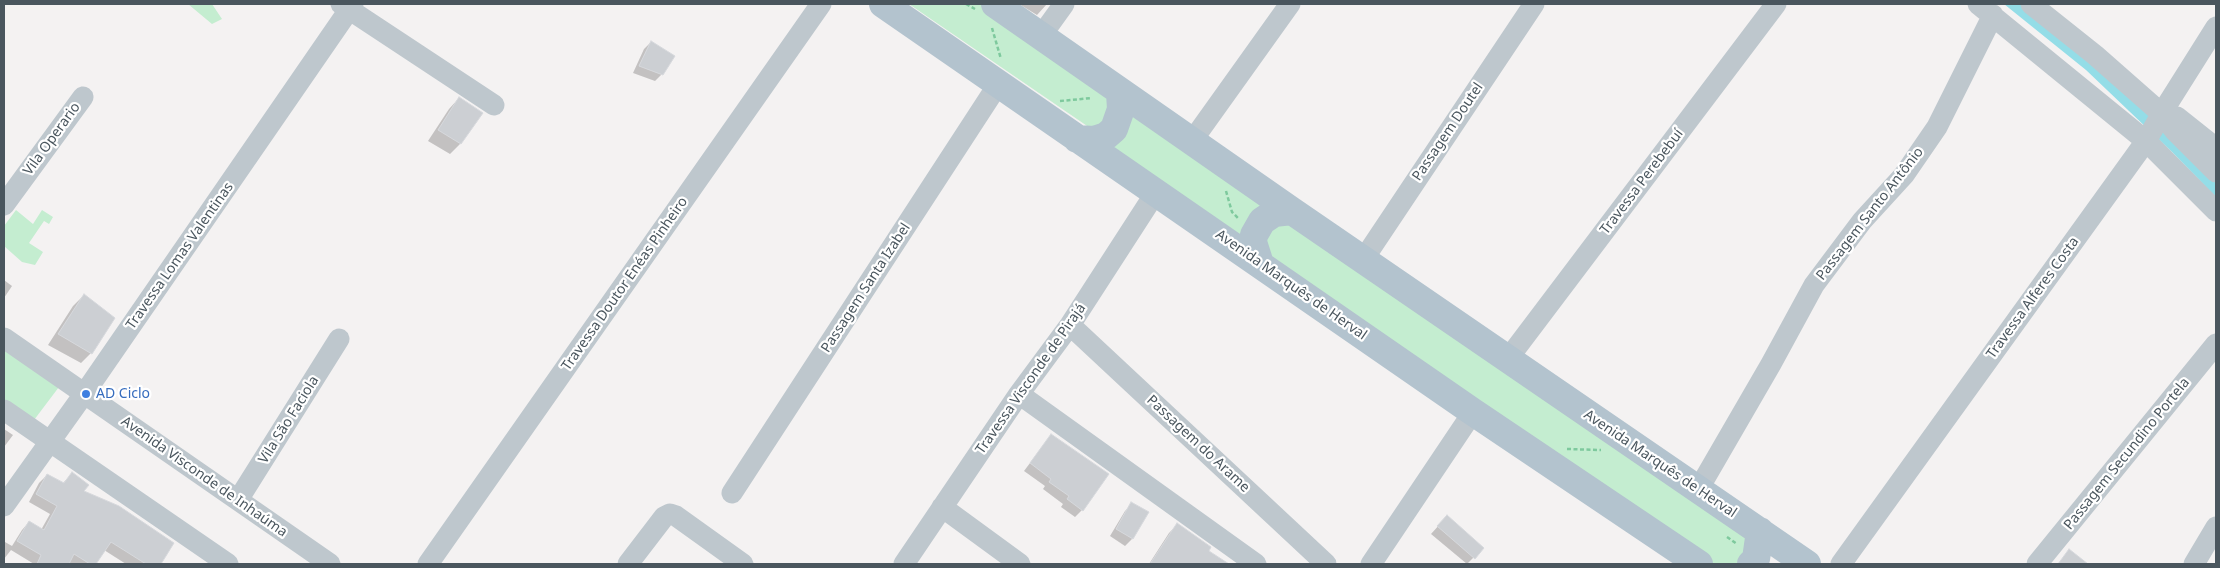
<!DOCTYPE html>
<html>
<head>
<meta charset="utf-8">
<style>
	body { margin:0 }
	#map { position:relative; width:2220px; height:568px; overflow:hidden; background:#f4f2f2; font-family:"Noto Sans",sans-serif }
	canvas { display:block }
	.frame { position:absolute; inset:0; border:5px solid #4a565e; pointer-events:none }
</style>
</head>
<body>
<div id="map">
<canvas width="2220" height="568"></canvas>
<div class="frame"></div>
</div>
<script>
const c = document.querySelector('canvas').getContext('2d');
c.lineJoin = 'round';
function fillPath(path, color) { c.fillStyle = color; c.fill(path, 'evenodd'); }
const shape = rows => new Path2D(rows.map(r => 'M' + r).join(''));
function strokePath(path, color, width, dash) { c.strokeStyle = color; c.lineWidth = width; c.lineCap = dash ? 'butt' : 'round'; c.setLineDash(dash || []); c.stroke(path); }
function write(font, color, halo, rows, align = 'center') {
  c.font = font + ' "Noto Sans",sans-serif'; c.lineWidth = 4.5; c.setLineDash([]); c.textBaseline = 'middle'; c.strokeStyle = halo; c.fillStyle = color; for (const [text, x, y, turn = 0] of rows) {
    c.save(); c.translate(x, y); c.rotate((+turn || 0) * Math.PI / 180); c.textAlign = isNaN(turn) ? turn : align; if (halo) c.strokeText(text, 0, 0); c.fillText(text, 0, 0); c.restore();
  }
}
fillPath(shape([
	[188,4,212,4,222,19,212,24],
	[909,4,981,4,1109,92,1109,124,1093,130],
	[1125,110,1276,207,1245,244,1100,142],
	[16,210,33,224,42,210,53,217,49,224,44,221,29,243,43,252,35,265,22,262,4,246,4,226],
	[1282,216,1752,538,1743,564,1711,564,1262,257,1261,232],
	[4,343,62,383,31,424,4,405]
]), '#c4edd0');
fillPath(shape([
	[2004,4,2027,4,2057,26,2216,181,2216,197,2172,152,2086,70]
]), '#94dde7');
fillPath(shape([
	[1019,4,1047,4,1037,15],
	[651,42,662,74,655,81,633,73,644,49],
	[459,98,481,113,460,144,450,154,428,141,449,109],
	[4,280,12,286,4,298],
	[84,295,91,353,81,363,48,345,73,306],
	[4,429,13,435,4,447],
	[1051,435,1082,510,1075,517,1061,507,1063,504,1043,489,1045,486,1024,471],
	[72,474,82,492,173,543,160,564,126,564,104,550,94,564,34,564,11,550,4,559,5,542,12,546,22,530,29,522,41,530,50,514,29,502,39,483,47,475,62,484],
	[1132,504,1147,513,1132,539,1125,546,1110,536,1125,511],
	[1440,524,1483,548,1467,564,1431,534],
	[1177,525,1207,551,1227,564,1149,564,1169,533]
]), '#0003');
const building = shape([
	[651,41,675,56,663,75,639,66,651,41],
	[459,97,483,113,461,144,438,130,459,97],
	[84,294,115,318,92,354,58,334,84,294],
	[1051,434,1109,474,1083,511,1067,499,1069,496,1049,482,1051,479,1030,463,1051,434],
	[72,472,89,485,84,491,119,506,174,543,161,564,146,564,111,542,96,564,90,564,74,554,69,564,37,564,41,555,17,541,29,521,44,530,57,506,36,494,47,474,64,483,72,472],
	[1131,502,1149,512,1133,539,1116,529,1131,502],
	[1447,515,1484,548,1475,559,1437,526,1447,515],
	[1177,523,1211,547,1209,551,1229,564,1150,564,1177,523],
	[2069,549,2088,564,2058,564,2069,549]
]);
fillPath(building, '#cccfd3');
strokePath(building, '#d6d8dc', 1);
strokePath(shape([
	[966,4,975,9],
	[992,28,1001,59],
	[1060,101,1092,98],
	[1226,191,1232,212,1239,219],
	[1567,449,1601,450],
	[1727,537,1737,544]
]), '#7ec99d', 2.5, [4, 2.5]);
strokePath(shape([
	[341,4,494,105],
	[1978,4,2146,141,2216,211],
	[2031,4,2095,55,2162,114,2175,131,2216,172],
	[1041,36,1064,4],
	[2177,117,2216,148],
	[1192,141,1290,4],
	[4,205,83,97],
	[1363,260,1534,4],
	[1070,325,1326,564],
	[4,338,330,564],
	[1507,360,1776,4],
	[1019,394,1256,564],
	[4,410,228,564],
	[1698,490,1771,364,1814,285,1862,221,1904,175,1937,127,1993,15],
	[732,493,999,83],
	[238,500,339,339],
	[4,506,84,394,353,4],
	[942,507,1020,564],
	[428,564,821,4],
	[628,564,664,517,670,514,676,516,743,564],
	[904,564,1019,394,1070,325,1156,192],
	[1371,564,1473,412],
	[1841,564,2146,141,2165,108,2216,27],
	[2037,564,2216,344],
	[2194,564,2216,527]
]), '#bec7cd', 21);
strokePath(shape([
	[883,4,1473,412,1699,564],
	[995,4,1292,211,1807,564],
	[1077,139,1094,140,1106,136,1114,129,1121,109,1120,93],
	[1260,264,1253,242,1254,235,1262,221,1274,213,1292,211],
	[1751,564,1756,559,1760,531]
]), '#b3c3ce', 28);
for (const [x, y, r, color] of [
	[86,394,5,"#3f7fe0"]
]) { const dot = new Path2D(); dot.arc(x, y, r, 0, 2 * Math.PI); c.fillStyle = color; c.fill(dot); strokePath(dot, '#fff', 2); }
write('14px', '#4a565e', '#fff', [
	["Passagem Doutel",1448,132,-56],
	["Vila Operario",52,139,-54],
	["Travessa Perebebuí",1642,182,-53],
	["Passagem Santo Antônio",1870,214,-52],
	["Travessa Lomas Valentinas",180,256,-55],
	["Travessa Doutor Enéas Pinheiro",625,284,-55],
	["Avenida Marquês de Herval",1291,285,35],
	["Passagem Santa Izabel",866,288,-57],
	["Travessa Alferes Costa",2033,298,-54],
	["Travessa Visconde de Pirajá",1031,379,-55],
	["Vila São Faciola",289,420,-58],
	["Passagem do Arame",1198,444,43],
	["Passagem Secundino Portela",2127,454,-51],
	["Avenida Marquês de Herval",1660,464,34],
	["Avenida Visconde de Inhaúma",204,477,35]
]);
write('14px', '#366cbe', '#fff', [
	["AD Ciclo",96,394]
], 'left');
</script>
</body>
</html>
